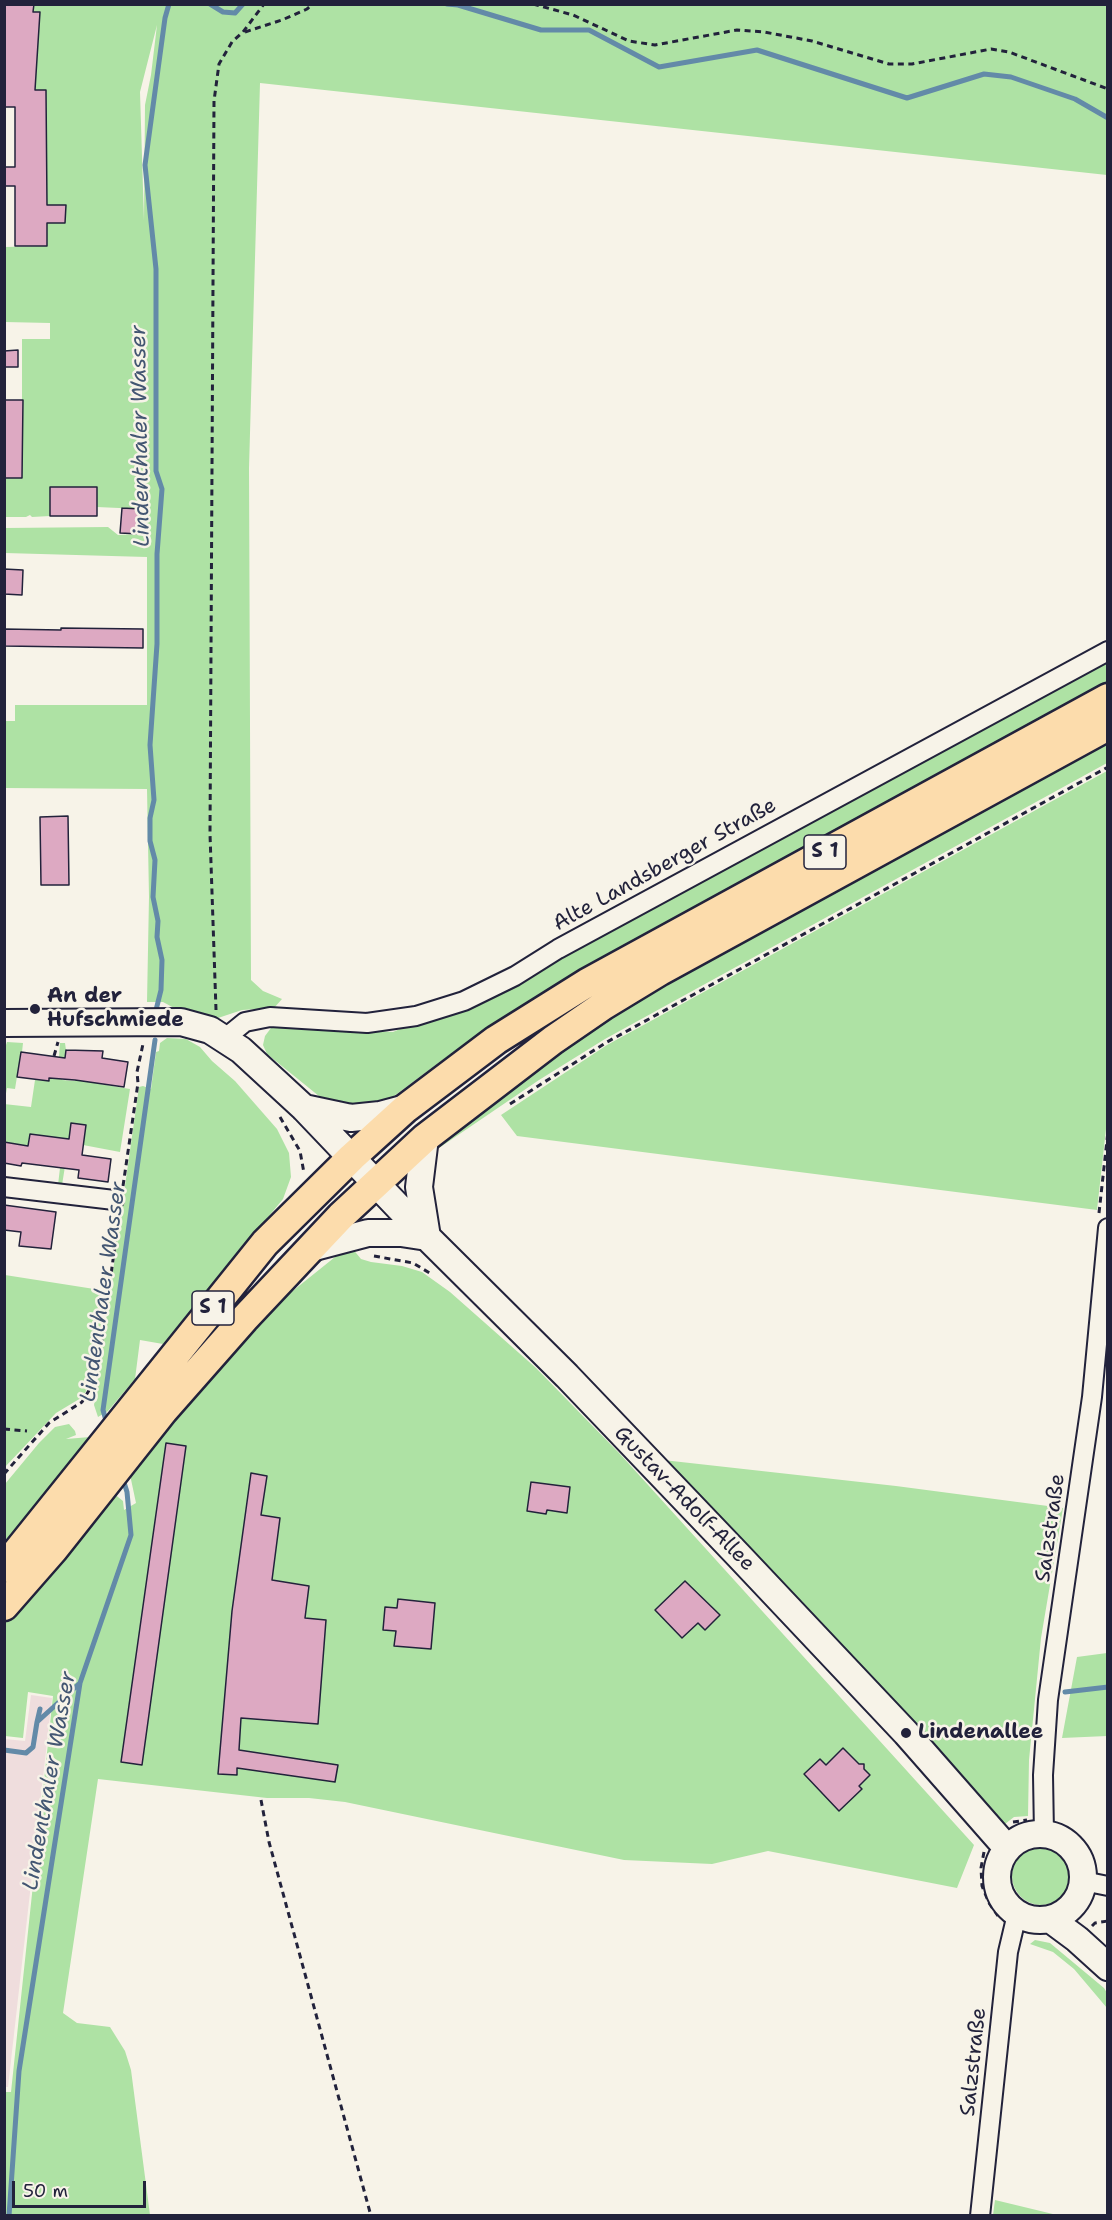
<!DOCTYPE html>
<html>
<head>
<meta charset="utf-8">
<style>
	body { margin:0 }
	#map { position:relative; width:1112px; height:2220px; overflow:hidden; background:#f7f3e8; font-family:"Shantell Sans",sans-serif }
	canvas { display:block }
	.frame { position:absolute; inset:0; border:6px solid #22223b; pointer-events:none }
	.scale { position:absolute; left:12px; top:2181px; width:134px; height:27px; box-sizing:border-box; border:3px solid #22223b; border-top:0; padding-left:8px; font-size:18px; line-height:21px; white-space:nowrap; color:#22223b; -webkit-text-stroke:4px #f7f3e8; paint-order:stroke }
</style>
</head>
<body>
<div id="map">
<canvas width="1112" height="2220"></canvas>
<div class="frame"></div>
<div class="scale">50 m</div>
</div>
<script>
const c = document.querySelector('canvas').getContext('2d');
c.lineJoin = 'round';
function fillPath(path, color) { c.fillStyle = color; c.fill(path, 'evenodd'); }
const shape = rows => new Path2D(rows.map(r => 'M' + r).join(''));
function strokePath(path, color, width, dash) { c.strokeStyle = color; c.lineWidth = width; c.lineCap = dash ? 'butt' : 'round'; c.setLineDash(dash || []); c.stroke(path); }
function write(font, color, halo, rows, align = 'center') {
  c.font = font + ' "Shantell Sans",sans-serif'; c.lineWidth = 5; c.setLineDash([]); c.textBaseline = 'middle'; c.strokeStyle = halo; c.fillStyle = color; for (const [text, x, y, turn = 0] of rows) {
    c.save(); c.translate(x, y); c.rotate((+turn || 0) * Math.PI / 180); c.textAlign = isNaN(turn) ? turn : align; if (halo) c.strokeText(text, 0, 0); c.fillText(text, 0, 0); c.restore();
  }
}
fillPath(shape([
	[31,1695,52,1698,8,2087,4,2087,5,1739,25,1741]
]), '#efdddd');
fillPath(shape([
	[34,5,1107,5,1107,175,260,83,249,468,251,980,263,991,282,999,274,1008,242,1010,215,1019,176,1009,163,1002,147,1002,149,897,147,789,5,788,5,721,15,721,15,705,147,705,147,557,5,553,5,528,108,527,118,535,140,534,141,509,97,507,97,487,50,488,50,516,32,517,30,515,26,517,5,517,5,478,22,477,22,339,50,339,50,323,5,322,5,247,47,246,47,223,65,222,65,206,47,205,46,91,35,90,40,12,33,12],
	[157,25,151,75,145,105,144,221,140,92],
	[1107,663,1107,689,511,1014,452,1053,386,1102,371,1110,330,1105,267,1054,263,1045,265,1036,271,1028,294,1026,393,1032,409,1025,954,746],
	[1107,738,1107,763,605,1039,539,1080,439,1148,438,1146,614,1011],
	[1107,771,1108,1111,1097,1210,517,1136,501,1115,607,1045],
	[167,1038,186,1039,200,1047,212,1061,235,1081,277,1129,289,1153,291,1177,283,1199,163,1344,140,1340,135,1379,108,1411,98,1417,94,1405,139,1087,143,1086,151,1089,156,1052,159,1051,160,1043],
	[7,1042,23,1043,22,1052,21,1052,15,1089,7,1088,5,1099,4,1051],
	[60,1043,65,1043,66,1050,62,1080,75,1081,77,1073,101,1076,100,1084,130,1089,120,1152,83,1145,86,1125,72,1123,62,1185,58,1185,60,1168,56,1167,60,1138,30,1134,26,1163,5,1142,4,1104,31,1107,35,1080,49,1081,59,1057],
	[352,1248,361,1259,371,1262,402,1266,422,1272,450,1292,536,1368,620,1454,974,1845,957,1888,768,1851,712,1864,624,1860,345,1802,309,1798,267,1798,98,1779,63,2013,77,2023,110,2027,125,2051,131,2070,150,2215,5,2215,5,2092,11,2092,53,1696,28,1692,23,1738,5,1736,5,1623,113,1493,123,1501,124,1510,136,1503,129,1470,264,1314,340,1253],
	[5,1275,107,1291,94,1376,85,1393,81,1398,56,1413,5,1467],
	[102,1423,104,1431,5,1553,5,1484,39,1443,55,1427,69,1424,75,1431,76,1435,66,1439,90,1437],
	[663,1460,896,1486,1063,1508,1041,1638,1029,1760,1028,1816,1014,1817,1005,1824],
	[1107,1653,1107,1736,1062,1738,1077,1657],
	'1012 1876a29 29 0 1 1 58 0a29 29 0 1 1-58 0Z',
	[1035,1940,1050,1943,1104,1988,1107,1993,1107,2008,1074,1969,1053,1952,1030,1944],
	[995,2200,1057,2215,993,2215]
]), '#aee2a4');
strokePath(shape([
	[210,4,223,12,235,13,243,4],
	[447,4,458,5,541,30,589,30,659,67,757,50,907,98,984,74,1011,77,1075,99,1108,118],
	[156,1010,161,990,162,960,157,937,158,921,153,897,155,860,150,841,150,818,154,800,150,745,157,644,157,554,162,489,156,471,156,269,145,165,165,18,169,4],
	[107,1424,103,1410,155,1040],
	[1065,1692,1108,1687],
	[37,1722,40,1709],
	[4,1750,26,1753,33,1747,37,1722,80,1683],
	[9,2216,19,2071,80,1683,131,1535,127,1492,122,1476]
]), '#638aa8', 5);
const building = shape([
	[4,4,34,4,33,12,40,12,35,90,46,90,47,205,66,205,65,223,47,223,47,246,15,246,15,186,4,186,4,167,15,167,15,107,4,107,4,4],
	[18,350,18,367,4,367,4,351,18,350],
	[4,400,23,400,22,478,4,478,4,400],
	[50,487,97,487,97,516,50,516,50,487],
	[122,508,141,509,140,534,120,533,122,508],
	[4,569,23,570,22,595,4,594,4,569],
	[61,628,143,629,143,648,4,646,4,629,61,630,61,628],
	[68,816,69,885,41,885,40,817,68,816],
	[66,1050,103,1051,102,1058,128,1062,124,1087,75,1080,49,1078,49,1081,17,1077,21,1052,65,1058,66,1050],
	[71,1123,86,1125,82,1155,111,1159,108,1182,78,1178,79,1170,22,1163,21,1166,4,1163,4,1142,28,1146,30,1134,69,1139,71,1123],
	[4,1205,56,1212,51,1249,19,1246,21,1232,4,1230,4,1205],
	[166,1443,186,1446,142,1765,121,1762,166,1443],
	[251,1473,267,1476,261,1515,280,1518,272,1580,309,1586,305,1618,326,1620,318,1724,241,1718,239,1750,338,1765,335,1782,237,1768,237,1775,218,1774,232,1611,251,1473],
	[531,1482,570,1487,567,1513,547,1510,546,1514,527,1511,531,1482],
	[685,1581,720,1615,705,1630,698,1623,682,1638,655,1610,685,1581],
	[398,1599,435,1603,431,1649,394,1646,396,1631,383,1630,385,1607,397,1608,398,1599],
	[843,1748,859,1764,864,1764,864,1769,870,1775,859,1786,862,1789,839,1811,804,1774,820,1759,826,1765,843,1748]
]);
fillPath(building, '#dda9c2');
strokePath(building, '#22223b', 1.5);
const street = shape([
	[224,1039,245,1022,270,1017,367,1023,416,1016,464,1001,515,976,558,949,1108,651],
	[4,1187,114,1200],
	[1044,1834,1043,1775,1048,1700,1092,1397,1108,1228],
	[1083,1881,1108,1886],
	[980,2216,1008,1952,1017,1914]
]);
const secondary = shape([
	[4,1023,181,1022,210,1030,241,1050,304,1108,427,1237,567,1376,739,1556,906,1733,1007,1848],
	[304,1108,351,1118,380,1115,406,1108],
	[425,1138,419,1187,427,1237],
	[311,1248,368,1233,401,1233,427,1237],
	'997 1877a43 43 0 1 1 86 0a43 43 0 1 1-86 0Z',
	[1050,1919,1077,1939,1108,1967]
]);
const primary = shape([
	[4,1568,265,1243,352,1157,406,1108,496,1040,587,983,1108,698],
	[4,1606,53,1550,163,1411,244,1319,341,1216,425,1138,553,1040,604,1005,660,971,1108,726]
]);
strokePath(street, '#22223b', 22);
strokePath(secondary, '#22223b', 30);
strokePath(primary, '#22223b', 33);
strokePath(shape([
	[533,4,573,15,629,41,655,45,737,30,764,32,812,41,889,64,912,64,991,49,1009,52,1108,89],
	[245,32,282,20,307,9,313,4],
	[216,1010,210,834,214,101,219,64,232,42,243,32,264,4],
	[54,1056,58,1042],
	[510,1104,607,1042,1108,767],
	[280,1117,300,1151,304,1173],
	[123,1186,138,1083,137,1072,143,1044],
	[1099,1213,1108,1131],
	[374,1256,413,1263,433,1275],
	[4,1429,27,1431],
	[4,1474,49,1423,82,1402,97,1377,119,1216],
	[261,1800,269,1842,371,2216],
	[1013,1822,1027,1820],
	[984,1852,981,1868,982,1886,989,1903,998,1916],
	[1092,1926,1095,1923,1108,1921]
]), '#22223b', 3, [6, 4.5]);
strokePath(street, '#f7f3e8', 18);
strokePath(secondary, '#f7f3e8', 26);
strokePath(primary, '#fcdcac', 28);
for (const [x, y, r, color] of [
	[35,1009,6,"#22223b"],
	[906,1733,6,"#22223b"]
]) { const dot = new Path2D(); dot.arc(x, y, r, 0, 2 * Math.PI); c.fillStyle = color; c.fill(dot); strokePath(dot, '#f7f3e8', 2); }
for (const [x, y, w] of [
	[825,852,42],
	[213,1308,42]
]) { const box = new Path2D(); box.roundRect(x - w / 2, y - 17, w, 34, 4.5); c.fillStyle = '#f7f3e8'; c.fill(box); strokePath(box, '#22223b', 1.5); }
write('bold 20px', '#22223b', null, [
	["S 1",825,852],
	["S 1",213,1308]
]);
write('21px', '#22223b', '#f7f3e8', [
	["Alte Landsberger Straße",665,865,-29],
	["Gustav-Adolf-Allee",684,1499,46],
	["Salzstraße",1051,1528,-82],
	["Salzstraße",974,2062,-84]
]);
write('bold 21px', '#22223b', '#f7f3e8', [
	["An der",47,997],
	["Hufschmiede",47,1021],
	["Lindenallee",918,1733]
], 'left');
write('italic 22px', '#435672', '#f7f3e8', [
	["Lindenthaler Wasser",141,436,-91],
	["Lindenthaler Wasser",104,1292,-82],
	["Lindenthaler Wasser",50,1781,-80]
]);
</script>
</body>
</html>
